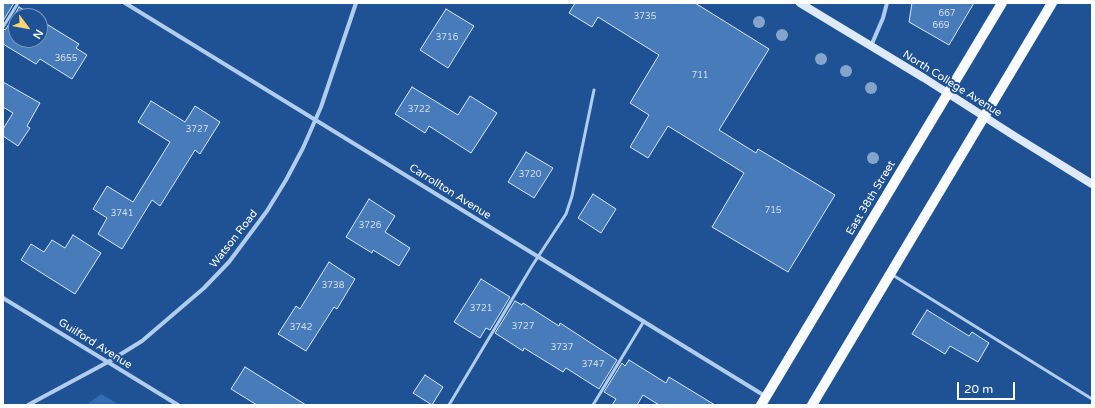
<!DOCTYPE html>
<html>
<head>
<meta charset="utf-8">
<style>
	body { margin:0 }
	#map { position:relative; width:1095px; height:408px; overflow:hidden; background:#1f5294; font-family:"Varela Round",sans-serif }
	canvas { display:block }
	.frame { position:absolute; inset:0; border:4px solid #fff; pointer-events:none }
	.north { position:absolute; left:8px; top:8px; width:40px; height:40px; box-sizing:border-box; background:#1f5294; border:1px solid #7997bf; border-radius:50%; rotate:122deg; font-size:11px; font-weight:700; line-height:16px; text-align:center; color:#fff }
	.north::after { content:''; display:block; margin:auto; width:14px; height:18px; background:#fcd371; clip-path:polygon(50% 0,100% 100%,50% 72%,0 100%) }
	.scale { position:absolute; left:957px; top:382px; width:58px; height:18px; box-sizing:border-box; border:2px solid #fff; border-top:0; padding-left:5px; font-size:12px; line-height:14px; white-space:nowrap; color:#fff; -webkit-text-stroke:3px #1f5294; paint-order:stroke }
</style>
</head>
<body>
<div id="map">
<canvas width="1095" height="408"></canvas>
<div class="frame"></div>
<div class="north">N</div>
<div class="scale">20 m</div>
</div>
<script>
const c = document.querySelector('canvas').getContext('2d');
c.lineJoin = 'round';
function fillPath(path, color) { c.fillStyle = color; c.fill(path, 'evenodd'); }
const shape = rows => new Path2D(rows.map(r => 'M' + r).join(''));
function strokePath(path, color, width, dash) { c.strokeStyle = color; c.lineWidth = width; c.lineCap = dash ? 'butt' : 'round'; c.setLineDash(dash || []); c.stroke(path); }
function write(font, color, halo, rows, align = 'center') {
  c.font = font + ' "Varela Round",sans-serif'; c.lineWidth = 4; c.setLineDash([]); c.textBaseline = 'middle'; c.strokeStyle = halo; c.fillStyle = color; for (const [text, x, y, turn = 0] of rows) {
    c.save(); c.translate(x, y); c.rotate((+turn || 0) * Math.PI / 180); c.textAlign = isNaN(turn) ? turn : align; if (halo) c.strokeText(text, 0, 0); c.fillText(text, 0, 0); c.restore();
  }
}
fillPath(shape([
	[101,394,120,405,86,405]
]), '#326cb1');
const building = shape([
	[3,3,14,3,3,21,3,3],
	[575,3,695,3,769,49,719,130,756,153,758,149,835,195,788,272,712,227,744,173,668,126,648,158,630,147,649,115,630,103,659,55,598,17,592,27,569,13,575,3],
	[912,3,974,3,949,45,909,22,912,3],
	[19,7,34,16,16,16,16,40,40,40,40,20,79,44,76,48,87,55,72,79,40,59,36,64,3,44,3,30,6,29,19,7],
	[446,9,474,26,448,68,420,50,446,9],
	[3,82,40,103,27,126,30,128,18,146,3,136,3,129,13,113,3,107,3,82],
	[412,87,458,115,470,96,497,113,471,153,429,126,425,133,395,114,412,87],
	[151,101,185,122,195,106,220,122,200,154,195,150,160,206,152,200,122,249,98,234,107,218,93,209,107,186,133,202,170,142,138,122,151,101],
	[526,152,553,168,534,198,508,182,526,152],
	[593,194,616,209,601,233,578,218,593,194],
	[369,199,395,216,385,232,410,248,399,266,373,250,372,253,346,237,369,199],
	[73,235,101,253,75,294,21,260,31,244,44,252,52,240,65,248,73,235],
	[329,262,355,279,337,309,334,307,306,351,278,334,296,306,300,309,329,262],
	[481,279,510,297,490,330,486,328,480,338,454,322,481,279],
	[515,301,522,305,523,303,559,326,560,323,617,360,599,389,566,368,563,372,524,348,523,351,495,333,515,301],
	[927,310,969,336,972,332,989,343,978,362,950,346,945,354,912,334,927,310],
	[629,360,666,383,669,377,715,405,659,405,643,395,637,405,612,405,616,399,604,392,622,363,625,366,629,360],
	[245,367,306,405,257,405,231,389,245,367],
	[425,375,443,387,432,405,413,393,425,375]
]);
fillPath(building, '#477bba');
strokePath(building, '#d7e7fa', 1);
strokePath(shape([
	[3,27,18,3],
	[891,274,1092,399],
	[449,405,532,266,566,214,572,196,594,90],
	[593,405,644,321]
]), '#b1cdee', 3);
strokePath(shape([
	[125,3,765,396],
	[871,46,883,18,887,3],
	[3,298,178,405],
	[28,405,108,362,142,341,204,288,229,262,267,211,286,180,303,148,321,107,356,3]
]), '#b1cdee', 4);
strokePath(shape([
	[800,3,924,78,1016,137,1092,184]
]), '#deeafa', 8);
strokePath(shape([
	[761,405,1002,3],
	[812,405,1052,3]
]), '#f9fbff', 10);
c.fillStyle = '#84a4cc';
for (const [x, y] of [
	[759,22],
	[782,35],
	[821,59],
	[846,71],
	[871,88],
	[873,158]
]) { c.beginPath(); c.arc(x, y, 6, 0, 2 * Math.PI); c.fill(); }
write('9px', '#d1deee', null, [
	["667",947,14],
	["3735",645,17],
	["669",941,26],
	["3716",447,38],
	["3655",66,59],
	["711",700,76],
	["3722",419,110],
	["3727",197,130],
	["3720",530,175],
	["715",773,211],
	["3741",122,214],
	["3726",370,226],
	["3738",333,286],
	["3721",481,309],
	["3727",523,327],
	["3742",301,328],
	["3737",562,348],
	["3747",593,365]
]);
write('11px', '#fff', '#1f5294', [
	["North College Avenue",952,84,32],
	["Carrollton Avenue",450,192,32],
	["East 38th Street",871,198,-59],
	["Watson Road",234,239,-52],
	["Guilford Avenue",95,344,32]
]);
</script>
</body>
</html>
